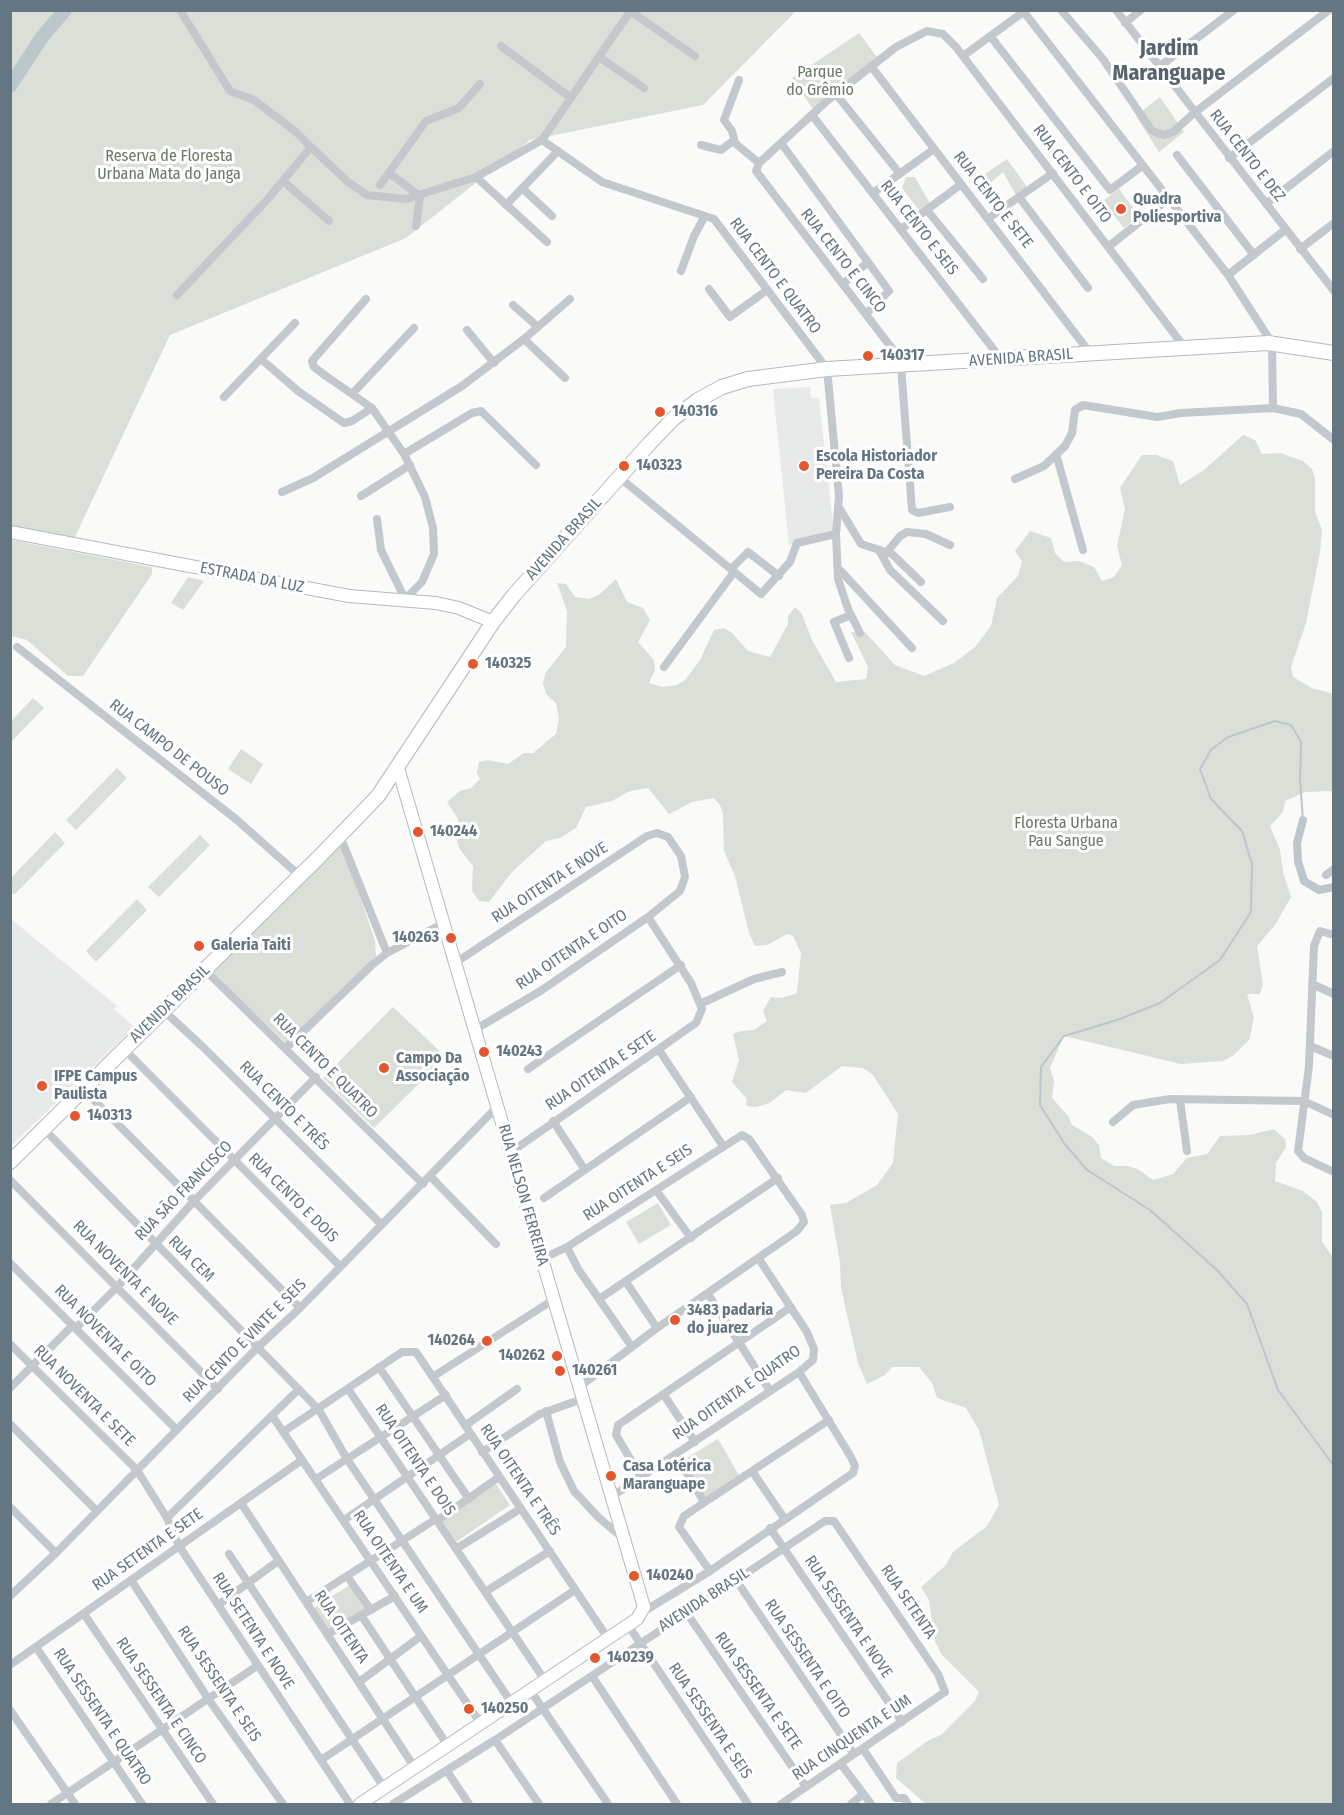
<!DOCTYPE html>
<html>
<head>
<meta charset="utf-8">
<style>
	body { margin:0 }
	#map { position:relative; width:1344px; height:1815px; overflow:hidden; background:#fafaf8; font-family:"Fira Sans Condensed",sans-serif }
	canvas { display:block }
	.frame { position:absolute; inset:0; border:12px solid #657683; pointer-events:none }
</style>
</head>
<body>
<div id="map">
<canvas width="1344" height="1815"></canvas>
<div class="frame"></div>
</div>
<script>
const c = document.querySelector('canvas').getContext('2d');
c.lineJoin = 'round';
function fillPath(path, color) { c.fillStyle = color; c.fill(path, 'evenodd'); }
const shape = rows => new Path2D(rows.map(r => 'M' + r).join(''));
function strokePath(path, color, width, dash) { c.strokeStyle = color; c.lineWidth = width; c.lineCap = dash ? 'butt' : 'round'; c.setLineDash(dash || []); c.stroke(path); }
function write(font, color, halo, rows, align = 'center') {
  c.font = font + ' "Fira Sans Condensed",sans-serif'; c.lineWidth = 6; c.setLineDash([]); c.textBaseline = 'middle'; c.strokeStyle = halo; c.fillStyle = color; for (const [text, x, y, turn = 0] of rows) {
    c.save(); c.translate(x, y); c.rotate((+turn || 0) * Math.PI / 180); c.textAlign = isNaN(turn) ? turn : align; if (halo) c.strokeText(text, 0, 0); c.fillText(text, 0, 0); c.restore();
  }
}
fillPath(shape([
	[810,387,811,398,819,398,834,533,826,537,789,545,773,389],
	[11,919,117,1006,114,1009,135,1027,12,1145]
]), '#e8e9e9');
fillPath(shape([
	[10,11,796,11,703,105,530,140,406,238,170,335,73,541,11,528],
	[859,33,879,60,815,112,792,78],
	[1160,97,1184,132,1159,152,1136,116],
	[1007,159,1027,187,1016,195,1003,172,988,185,982,176],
	[906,177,915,177,930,204,920,211,902,188],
	[1119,189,1139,216,1124,228,1103,201],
	[1243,435,1255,440,1262,454,1280,453,1303,461,1312,469,1315,478,1315,512,1322,530,1320,552,1306,623,1291,667,1293,677,1312,688,1333,694,1333,788,1332,791,1305,792,1285,801,1283,812,1270,826,1280,850,1283,872,1291,897,1275,925,1257,946,1263,984,1260,994,1247,994,1254,1018,1249,1040,1234,1055,1223,1061,1181,1064,1064,1036,1050,1068,1054,1081,1052,1098,1068,1116,1072,1125,1092,1137,1099,1145,1101,1158,1114,1166,1127,1166,1138,1169,1153,1180,1173,1174,1187,1158,1207,1154,1220,1136,1250,1135,1274,1129,1285,1139,1286,1147,1276,1163,1275,1181,1303,1191,1317,1202,1322,1212,1322,1242,1334,1259,1333,1804,926,1804,896,1778,897,1763,929,1740,941,1735,975,1701,979,1692,942,1655,935,1641,929,1600,921,1587,946,1565,953,1552,987,1526,999,1505,979,1430,966,1408,937,1398,932,1383,919,1367,892,1367,885,1375,867,1384,858,1363,841,1288,840,1263,830,1205,846,1203,877,1185,893,1163,898,1114,873,1075,863,1068,842,1066,806,1093,786,1090,770,1103,756,1107,746,1106,747,1099,732,1082,739,1060,733,1034,741,1031,754,1030,767,1021,763,1011,771,997,782,998,797,993,801,953,793,936,787,934,767,945,755,946,749,933,735,876,724,851,723,813,720,805,714,798,692,802,669,814,648,788,630,791,612,801,586,807,576,828,560,838,546,841,512,872,489,902,479,901,472,891,473,866,459,848,455,834,459,825,457,817,447,802,460,791,471,788,480,779,477,773,479,762,488,760,508,764,524,753,533,753,556,734,559,719,556,703,546,694,543,683,546,672,566,647,567,611,557,583,566,584,575,597,589,599,600,594,616,579,627,602,643,608,650,620,638,642,654,660,655,670,649,683,662,687,677,685,686,679,700,660,714,630,724,628,732,633,748,651,770,657,788,624,788,616,795,607,802,614,812,640,836,682,866,679,868,667,851,632,864,631,895,665,924,676,954,663,975,647,991,626,997,598,1018,576,1022,561,1015,551,1030,531,1051,538,1055,553,1064,562,1079,561,1094,567,1102,581,1114,577,1122,565,1117,546,1125,509,1120,488,1142,455,1156,455,1173,461,1180,485,1204,470],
	[11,540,152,567,152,574,83,676,68,676,27,640,11,636],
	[188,577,204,581,183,610,171,603],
	[33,698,44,708,11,742,11,721],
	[241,749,263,764,251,784,228,769],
	[117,768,127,778,76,830,66,820],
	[55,832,65,843,14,895,11,891,11,878],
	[200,835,210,845,159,897,148,887],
	[342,843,375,941,376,957,286,1043,211,972],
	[137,899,147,910,96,962,86,951],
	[393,1007,446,1057,374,1128,323,1078],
	[658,1203,671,1225,639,1244,626,1222],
	[718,1439,740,1477,705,1501,682,1461],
	[496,1484,510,1505,456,1542,442,1521],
	[351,1584,369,1609,328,1633,313,1609]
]), '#dadfd7');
strokePath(shape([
	[1303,820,1300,780,1301,742,1291,725,1275,721,1228,737,1211,750,1200,769,1211,799,1242,831,1252,864,1251,912,1220,960,1160,1003,1117,1020,1064,1036,1041,1067,1040,1105,1064,1143,1087,1170,1150,1210,1217,1270,1247,1304,1278,1390,1334,1466]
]), '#bbc7cb', 2);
strokePath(shape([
	[1303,820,1297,843,1298,861,1304,881,1319,890,1334,887]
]), '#bbc7cb', 8);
strokePath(shape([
	[10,86,42,37,65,10]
]), '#bbc7cb', 14);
const secondary = shape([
	[10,532,349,596,436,603,459,608,493,622],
	[360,1804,637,1619,644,1607,398,768]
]);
const primary = shape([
	[10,1162,319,857,378,796,493,622,514,595,648,445,674,418,698,400,722,387,748,379,827,369,1268,343,1334,353]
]);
strokePath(secondary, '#b3babf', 14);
strokePath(primary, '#b5babe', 16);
strokePath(shape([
	[180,10,230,91,254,100,296,132,311,147],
	[631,10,542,140,602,182,714,219,827,369,839,496,836,534,838,579,848,609,860,633],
	[1061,10,1103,59,1152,131,1164,135,1173,132,1194,113,1329,10],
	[1116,10,1334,291],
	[630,11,695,56],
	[1024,12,1228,275,1272,343,1273,408],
	[1125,23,1141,10],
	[991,37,1110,190,1142,166],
	[501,46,571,98],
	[963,56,1026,10],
	[599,57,644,88],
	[871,66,1090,353],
	[1159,67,1234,10],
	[739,80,724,120,732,131,735,143,759,163],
	[836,94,900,174],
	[812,115,1001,359],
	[781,143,868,262,843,284],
	[701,145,721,150,733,141],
	[1177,155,1254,255],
	[1229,158,1334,78],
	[389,173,420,196,416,226],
	[476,177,547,242],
	[283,181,329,221],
	[380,185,426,121,459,108,480,84],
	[522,188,552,216],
	[873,193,934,149],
	[1019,197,1088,288],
	[1266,204,1334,151],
	[506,205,558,151],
	[927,210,983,279],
	[989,218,1053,173],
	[901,229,960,185],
	[1108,247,1167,200],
	[1300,249,1334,223],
	[681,271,694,236,705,216],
	[1228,275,1285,230],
	[709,289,730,317,767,290],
	[177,295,266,201,311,147,348,182,367,195,406,199,476,177,542,140],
	[366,299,312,361,314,367,326,376,372,408,404,454,425,497,433,528,434,554,422,582,405,599,381,550,377,519],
	[513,305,538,327],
	[866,314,889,291,868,262],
	[467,330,494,363],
	[524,339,565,378],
	[261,359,298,391,344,423,352,421,372,408],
	[352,394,414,328],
	[224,397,295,323],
	[404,454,472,413,481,411,536,465],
	[1056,454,1083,550],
	[619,477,761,594,790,562,797,543,836,534],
	[1015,479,1044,466,1065,446,1072,433,1075,410,1083,405,1157,417,1181,413,1273,408,1301,414,1334,440],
	[282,492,313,478,462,386,524,339,570,299],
	[361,496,410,465],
	[950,507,918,513,912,510,901,366,894,351,756,171,759,163,827,101,896,47,927,31,943,34,956,47,1185,348],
	[840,509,861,544,892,554,921,582],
	[879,550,890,570,943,621],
	[887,552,900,536,907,532,926,534,950,545],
	[731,569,748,552,779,576],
	[839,569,912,648],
	[17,647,237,820,300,876],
	[849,658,834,622,851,615],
	[664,667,734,572],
	[340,836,387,953],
	[1326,875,1334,869],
	[1334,935,1320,931,1314,946,1309,1066,1298,1151,1304,1158,1334,1172],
	[455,963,647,836,657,833,668,837,681,856,685,877,680,891,648,917,542,990,476,1029],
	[205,970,423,1184],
	[1312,984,1334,994],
	[700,1004,754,979,782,972],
	[163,1010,202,1046,381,1224],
	[1310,1046,1334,1056],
	[286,1048,372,965,387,953,444,923],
	[124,1049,340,1266],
	[659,1050,723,1146],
	[528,1069,681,965],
	[82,1088,300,1308],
	[1180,1100,1187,1151],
	[553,1121,585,1170],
	[1113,1122,1133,1105,1170,1099,1304,1101,1334,1115],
	[43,1128,319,1410,347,1459,511,1702],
	[511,1152,696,1023,702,1009,691,983,648,917],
	[430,1176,496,1244],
	[10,1180,218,1389],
	[656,1190,691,1238],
	[544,1198,691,1097],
	[567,1247,578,1269,599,1299,778,1178],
	[542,1259,567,1247,742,1135,749,1139,802,1215,804,1222,797,1231,657,1328,579,1387],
	[10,1263,177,1430],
	[626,1282,657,1328],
	[708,1294,770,1391],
	[599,1299,632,1347],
	[76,1328,118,1286,194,1201,316,1077],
	[10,1344,137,1470,167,1518,179,1546,350,1804],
	[379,1367,469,1499],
	[434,1376,553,1300],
	[10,1388,73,1325],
	[348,1389,544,1679],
	[664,1395,695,1442],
	[546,1411,560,1462,574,1491,598,1517,624,1539],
	[273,1417,481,1724],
	[10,1424,97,1511],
	[466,1425,517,1389],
	[283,1432,402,1352,416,1352,607,1637],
	[482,1452,540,1414,582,1399],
	[676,1455,704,1502],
	[752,1471,784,1518],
	[641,1477,616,1435,618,1425,791,1307],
	[316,1479,446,1395],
	[611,1497,799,1372,813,1360,814,1349,807,1332,759,1259],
	[241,1503,415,1768],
	[10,1507,56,1553],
	[167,1518,299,1389],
	[344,1520,470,1434],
	[438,1520,499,1477],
	[770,1528,902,1722],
	[456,1549,520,1509],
	[229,1554,385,1789],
	[710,1571,679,1527,684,1516,829,1420],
	[347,1576,371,1610],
	[131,1580,209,1700,283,1804],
	[736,1580,854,1754],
	[485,1592,550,1551],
	[10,1596,56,1553,258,1347,300,1308,498,1106],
	[306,1602,436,1519],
	[218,1605,278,1561],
	[643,1612,710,1571,853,1473,855,1466,851,1457,799,1372],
	[686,1612,806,1787],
	[84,1614,213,1804],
	[361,1615,448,1746],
	[628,1625,748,1804],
	[328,1634,395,1596],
	[36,1647,142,1804],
	[10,1665,302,1460],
	[592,1676,677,1804],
	[359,1682,421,1636],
	[530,1690,608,1804],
	[10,1710,75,1804],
	[495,1740,539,1804],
	[863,1749,896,1798,904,1798,908,1804],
	[321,1760,575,1590],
	[841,1764,871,1804],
	[447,1771,469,1804],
	[51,1804,257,1666],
	[393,1804,495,1740,825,1521,834,1521,938,1674,945,1692,781,1804],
	[851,1804,863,1794]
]), '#c3c8cc', 8);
strokePath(secondary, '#fff', 12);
strokePath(primary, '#fff', 14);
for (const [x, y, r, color] of [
	[1121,209,6,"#e4572e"],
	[868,356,6,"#e4572e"],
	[660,412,6,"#e4572e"],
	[624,466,6,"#e4572e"],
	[804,466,6,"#e4572e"],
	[473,664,6,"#e4572e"],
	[418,832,6,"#e4572e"],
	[451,938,6,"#e4572e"],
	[199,946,6,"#e4572e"],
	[484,1052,6,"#e4572e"],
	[384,1068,6,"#e4572e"],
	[42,1086,6,"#e4572e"],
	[75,1116,6,"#e4572e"],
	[675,1320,6,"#e4572e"],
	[487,1341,6,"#e4572e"],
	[557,1356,6,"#e4572e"],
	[560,1371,6,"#e4572e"],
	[611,1476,6,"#e4572e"],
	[634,1576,6,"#e4572e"],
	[595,1658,6,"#e4572e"],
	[469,1709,6,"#e4572e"]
]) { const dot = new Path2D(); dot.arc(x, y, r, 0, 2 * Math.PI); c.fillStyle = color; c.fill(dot); strokePath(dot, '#fff', 2); }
write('16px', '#687a64', '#fff', [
	["Parque",820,73],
	["do Grêmio",820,91],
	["Reserva de Floresta",169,157],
	["Urbana Mata do Janga",169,175],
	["Floresta Urbana",1066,824],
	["Pau Sangue",1066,842]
]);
write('16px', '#657683', '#fff', [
	["RUA CENTO E DEZ",1247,156,52],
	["RUA CENTO E OITO",1072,174,53],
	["RUA CENTO E SETE",993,200,52],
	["RUA CENTO E SEIS",919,228,52],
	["RUA CENTO E CINCO",843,261,52],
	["RUA CENTO E QUATRO",775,276,53],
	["AVENIDA BRASIL",1021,358,-4],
	["AVENIDA BRASIL",564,539,-48],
	["ESTRADA DA LUZ",252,578,11],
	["RUA CAMPO DE POUSO",169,748,38],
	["RUA OITENTA E NOVE",550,883,-33],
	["RUA OITENTA E OITO",572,950,-34],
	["AVENIDA BRASIL",170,1004,-44],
	["RUA CENTO E QUATRO",325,1066,45],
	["RUA OITENTA E SETE",601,1071,-34],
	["RUA CENTO E TRÊS",284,1106,45],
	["RUA OITENTA E SEIS",638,1183,-33],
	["RUA SÃO FRANCISCO",184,1191,-46],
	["RUA NELSON FERREIRA",523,1195,74],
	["RUA CENTO E DOIS",293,1198,45],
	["RUA CEM",191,1259,45],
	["RUA NOVENTA E NOVE",125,1273,45],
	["RUA NOVENTA E OITO",105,1336,45],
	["RUA CENTO E VINTE E SEIS",245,1341,-45],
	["RUA OITENTA E QUATRO",737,1393,-35],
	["RUA NOVENTA E SETE",84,1396,45],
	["RUA OITENTA E DOIS",415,1460,56],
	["RUA OITENTA E TRÊS",520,1480,56],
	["RUA SETENTA E SETE",148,1550,-35],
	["RUA OITENTA E UM",390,1562,56],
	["AVENIDA BRASIL",704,1600,-33],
	["RUA SETENTA",908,1602,56],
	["RUA SESSENTA E NOVE",848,1617,56],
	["RUA OITENTA",341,1627,56],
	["RUA SETENTA E NOVE",253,1631,57],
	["RUA SESSENTA E OITO",807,1659,56],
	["RUA SESSENTA E SEIS",219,1684,56],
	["RUA SESSENTA E SETE",758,1691,55],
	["RUA SESSENTA E CINCO",161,1701,56],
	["RUA SESSENTA E QUATRO",102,1717,56],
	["RUA SESSENTA E SEIS",710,1721,56],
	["RUA CINQUENTA E UM",852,1738,-34]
]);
write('bold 16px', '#657683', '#fff', [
	["Quadra",1133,200],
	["Poliesportiva",1133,218],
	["140317",880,356],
	["140316",672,412],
	["Escola Historiador",816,457],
	["Pereira Da Costa",816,475],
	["140323",636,466],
	["140325",485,664],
	["140244",430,832],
	["140263",439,938,"right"],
	["Galeria Taiti",211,946],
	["140243",496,1052],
	["Campo Da",396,1059],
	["Associação",396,1077],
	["IFPE Campus",54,1077],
	["Paulista",54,1095],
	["140313",87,1116],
	["3483 padaria",687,1311],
	["do juarez",687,1329],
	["140264",475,1341,"right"],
	["140262",545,1356,"right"],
	["140261",572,1371],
	["Casa Lotérica",623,1467],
	["Maranguape",623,1485],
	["140240",646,1576],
	["140239",607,1658],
	["140250",481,1709]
], 'left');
write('bold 22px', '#57646e', '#fff', [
	["Jardim",1169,49],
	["Maranguape",1169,74]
]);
</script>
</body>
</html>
